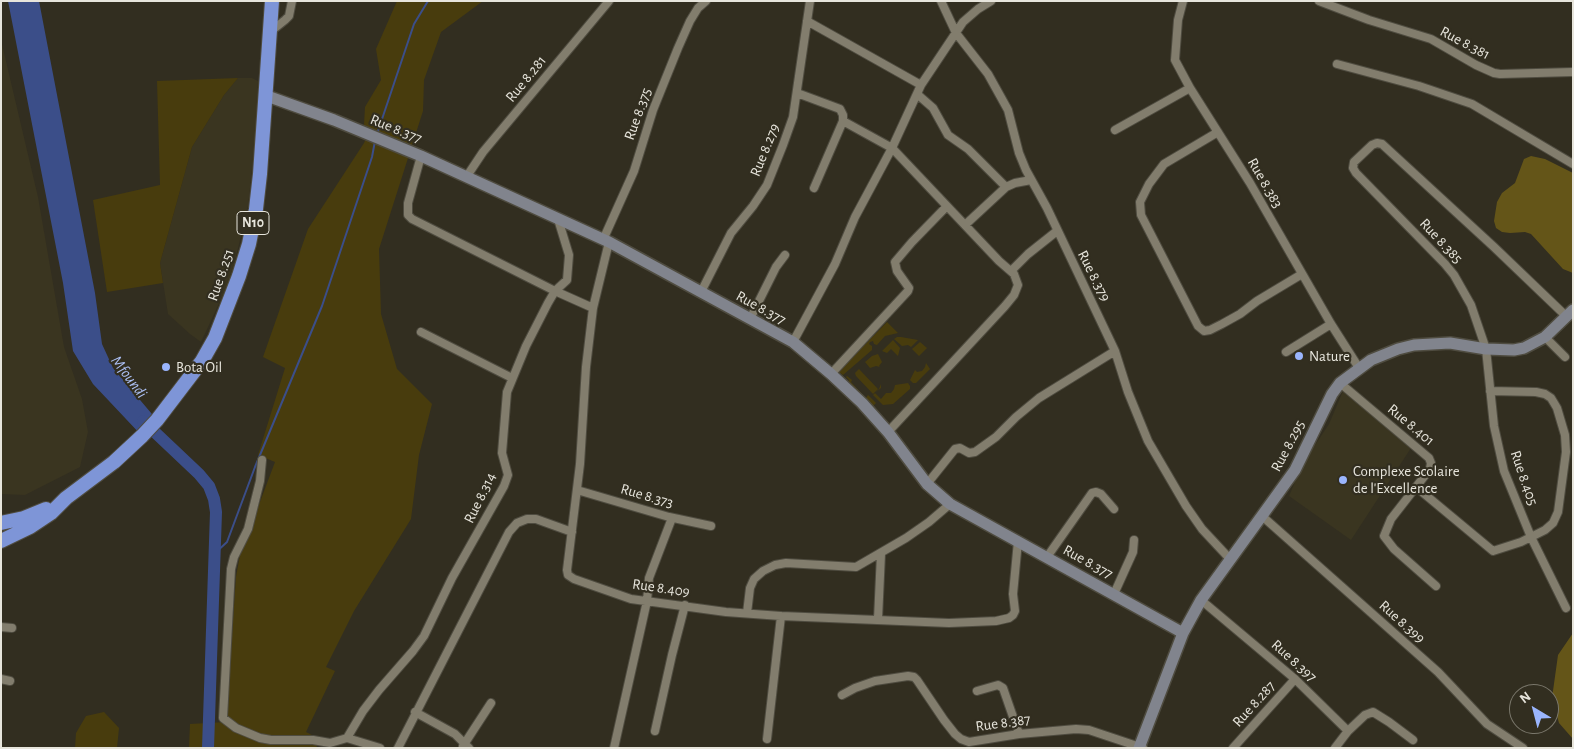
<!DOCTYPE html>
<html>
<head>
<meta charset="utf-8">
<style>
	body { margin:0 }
	#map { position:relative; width:1574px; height:749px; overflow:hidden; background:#322e20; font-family:"Alegreya Sans",sans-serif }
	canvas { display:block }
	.frame { position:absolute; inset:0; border:2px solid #e7e5dc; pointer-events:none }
	.north { position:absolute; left:1509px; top:684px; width:50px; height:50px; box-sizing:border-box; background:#322e20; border:1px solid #7a776b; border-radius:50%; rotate:323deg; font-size:14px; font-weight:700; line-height:20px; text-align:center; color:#e7e5dc }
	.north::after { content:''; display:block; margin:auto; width:18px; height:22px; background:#9ab5fd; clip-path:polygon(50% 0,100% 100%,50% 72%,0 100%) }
</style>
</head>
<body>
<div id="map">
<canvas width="1574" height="749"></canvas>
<div class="frame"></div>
<div class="north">N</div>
</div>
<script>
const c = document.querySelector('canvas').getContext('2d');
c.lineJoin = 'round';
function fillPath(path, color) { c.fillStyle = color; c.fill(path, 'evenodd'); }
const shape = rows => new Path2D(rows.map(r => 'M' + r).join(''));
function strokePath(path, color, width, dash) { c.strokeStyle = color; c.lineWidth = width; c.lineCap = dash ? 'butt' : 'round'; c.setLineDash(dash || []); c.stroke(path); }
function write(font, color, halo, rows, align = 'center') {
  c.font = font + ' "Alegreya Sans",sans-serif'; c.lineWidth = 4.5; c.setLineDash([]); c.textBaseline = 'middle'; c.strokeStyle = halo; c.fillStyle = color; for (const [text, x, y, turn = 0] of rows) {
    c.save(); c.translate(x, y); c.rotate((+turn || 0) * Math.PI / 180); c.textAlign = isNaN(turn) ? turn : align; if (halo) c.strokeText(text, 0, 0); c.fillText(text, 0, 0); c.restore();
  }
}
fillPath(shape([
	[1,40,38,197,64,347,82,399,88,432,80,467,25,495,1,494],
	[238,78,252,78,258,81,257,124,248,206,231,278,201,342,190,334,168,314,160,263,192,147,224,95],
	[1343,391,1411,448,1351,540,1289,496,1303,463,1329,424]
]), '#3a3520');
fillPath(shape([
	[397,1,483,1,441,32,424,80,423,111,379,249,381,314,397,369,432,404,419,455,411,519,354,611,326,667,335,671,306,732,320,739,316,748,189,748,190,724,226,722,236,577,240,555,275,462,258,455,285,368,263,357,308,229,364,143,369,132,364,125,365,107,381,80,376,49],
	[238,78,224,95,192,147,160,263,163,283,107,292,93,200,160,185,157,81],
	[887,322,898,333,885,336,877,345,874,344,873,341,870,342,869,344,872,346,872,350,843,375,840,373,838,372],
	[897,337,901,337,918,340,911,347,908,345,902,346,894,339],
	[893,340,900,348,898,356,891,349,887,353,882,351],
	[920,342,927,348,919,356,912,349],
	[878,354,882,362,879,366,880,367,876,366,870,368,865,362,872,356],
	[926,363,930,369,916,383,913,383,910,380,915,370,917,372,922,371,925,367],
	[859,369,878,389,873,394,856,376,855,373],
	[847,376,852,380,851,382,866,398,868,395,876,403,872,407,848,382,849,380,846,377],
	[908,383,910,386,910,389,893,404,883,405,873,395,879,389,881,384,881,388,875,393,881,399,886,393,891,393,894,389,895,385],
	[104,712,119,728,117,748,75,748,76,733,86,716]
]), '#483c0d');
fillPath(shape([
	[1531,156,1545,159,1573,173,1573,273,1563,269,1531,234,1525,232,1510,233,1502,232,1496,228,1494,221,1497,202,1502,193,1515,183,1524,159],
	[1573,633,1573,739,1559,723,1552,698,1558,655]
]), '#645518');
fillPath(shape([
	[8,1,39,1,95,293,102,344,113,368,157,420,142,436,93,384,73,351,63,283]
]), '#3b4e89');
strokePath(shape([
	[377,134,414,24,428,1],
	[214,554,227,542,255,467,322,306,372,157,375,141]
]), '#3b4e89', 2);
strokePath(shape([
	[143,421,199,474,209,486,214,499,216,512,208,748]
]), '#3b4e89', 12);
const street = shape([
	[941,1,956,33,988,74,1008,110,1019,153,1026,170,1047,208,1115,351,1128,392,1148,441,1186,506,1202,529,1230,559],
	[1183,1,1178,20,1175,60,1190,88],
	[1319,1,1369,20,1431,39,1476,65,1494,73,1500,74,1573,72],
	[807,21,921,85],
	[270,32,285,20,289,16,292,1],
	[1337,64,1419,86,1472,104,1573,164],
	[797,93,840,109,843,115,843,121,814,188],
	[917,94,933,108,948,135,968,149,1006,187],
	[843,121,892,148,999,261,1014,274,1018,285,1014,295,1005,306,888,432],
	[1115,130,1190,88,1250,183,1331,324,1359,368],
	[1218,132,1164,164,1149,184,1140,202,1141,215,1198,326,1204,331,1210,330,1222,324,1240,314,1257,301,1302,274],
	[421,156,408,203,408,215,412,219,555,291,593,308],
	[467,176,483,152,609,1],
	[965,225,1006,187,1015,183,1031,180],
	[603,240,634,171,653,110,678,48,690,21,698,8,706,1],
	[609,242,593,308,586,367,580,464,567,570,568,575,574,579,631,599,726,612,781,616,949,623,996,621,1009,618,1013,615,1015,611,1013,594,1018,541],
	[1011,271,1028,254,1057,231],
	[701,292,731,233,753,206,767,185,783,145,793,117,810,1],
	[750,319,776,267,785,255],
	[421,332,512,378],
	[1545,337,1565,357],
	[793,342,835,264,855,217,892,148,921,85,963,22,978,9,991,1],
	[1286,352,1331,324],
	[831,374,908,291,909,288,897,271,895,262,912,242,947,206],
	[1340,383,1429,458,1431,463,1430,469,1391,519,1384,536,1394,549,1436,586],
	[262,460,260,481,248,529,234,557,231,569,223,718,236,728,260,738,271,740,313,740,330,743,347,738,380,748],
	[927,484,955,449,960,448,969,453,975,452,996,437,1016,417,1039,398,1115,351],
	[1416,487,1493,551,1521,542,1545,530,1553,523,1558,512,1566,452,1565,435,1557,408,1551,398,1545,394,1536,392,1490,391],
	[577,490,669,517,711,526],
	[1262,516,1438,672,1487,724,1523,748],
	[1047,557,1092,493,1096,492,1101,494,1114,509],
	[1114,594,1133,552,1134,540],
	[1201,600,1295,679,1348,731,1335,748],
	[1566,608,1531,537,1504,471,1494,426,1486,349,1471,305,1454,275,1445,264,1356,173,1353,168,1354,162,1372,145,1377,143,1382,144,1494,247,1566,316],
	[747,613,750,588,754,579,763,571,775,565,786,563,856,567,906,538,929,522,950,504],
	[878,619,881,554],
	[1,627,12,628],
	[1,679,10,681],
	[977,691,998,685,1003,688,1019,734],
	[842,695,855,688,875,681,908,676,914,677,917,680,944,720,955,734,961,739,969,742,1019,734,1076,729,1089,730,1143,748],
	[415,712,455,734,469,748],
	[655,731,672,655,685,605],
	[1348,731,1365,715,1373,712,1389,722,1413,740],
	[347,738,363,711,379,690,413,651,424,636,452,578,504,486,508,475,502,453,507,392,526,346,548,303,555,291,567,280,569,255,558,219],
	[767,739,781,616],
	[463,746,491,703],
	[398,748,509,532,517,523,527,519,536,519,572,532],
	[614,748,647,601,649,578,672,518],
	[1233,748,1295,679]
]);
const secondary = shape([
	[267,96,334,120,421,156,609,242,793,342,831,374,862,403,888,432,927,484,950,504,1183,633],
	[1139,748,1183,633,1201,600,1295,470,1332,394,1340,383,1371,360,1398,349,1414,345,1450,343,1486,349,1514,350,1524,348,1545,337,1573,310]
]);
const highway = shape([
	[1,523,24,518,46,509],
	[1,541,30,527,51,513,66,498,114,462,142,436,157,420,202,361,215,338,239,276,249,244,256,209,260,174,272,1]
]);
strokePath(street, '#4f4c40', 10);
strokePath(secondary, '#4f4c40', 14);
strokePath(highway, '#4f4c40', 16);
strokePath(street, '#827d6d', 8);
strokePath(secondary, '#81848d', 11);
strokePath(highway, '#7e95d7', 14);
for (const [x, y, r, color] of [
	[1299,356,5,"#9ab5fd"],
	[166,367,5,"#9ab5fd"],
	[1343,480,5,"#9ab5fd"]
]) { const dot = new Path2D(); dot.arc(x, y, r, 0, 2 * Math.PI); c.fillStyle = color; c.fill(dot); strokePath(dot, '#322e20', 2); }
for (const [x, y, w] of [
	[253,223,32]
]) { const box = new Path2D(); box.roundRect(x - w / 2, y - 11.5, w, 23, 4); c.fillStyle = '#322e20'; c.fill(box); strokePath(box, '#e7e5dc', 1); }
write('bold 14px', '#e7e5dc', null, [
	["N10",253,223]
]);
write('15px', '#e7e5dc', '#322e20', [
	["Rue 8.381",1465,43,28],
	["Rue 8.281",526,79,-51],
	["Rue 8.375",638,114,-70],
	["Rue 8.377",396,129,22],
	["Rue 8.279",765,150,-68],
	["Rue 8.383",1265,183,60],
	["Rue 8.385",1441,241,47],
	["Rue 8.251",221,275,-71],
	["Rue 8.379",1094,276,63],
	["Rue 8.377",761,308,29],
	["Rue 8.401",1411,425,40],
	["Rue 8.295",1288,446,-62],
	["Rue 8.405",1524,478,71],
	["Rue 8.373",647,496,16],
	["Rue 8.314",480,498,-64],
	["Rue 8.377",1088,562,29],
	["Rue 8.409",661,588,8],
	["Rue 8.399",1402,622,42],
	["Rue 8.397",1294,661,42],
	["Rue 8.287",1254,704,-48],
	["Rue 8.387",1003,723,-8]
]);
write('15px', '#e7e5dc', '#322e20', [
	["Nature",1309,356],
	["Bota Oil",176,367],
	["Complexe Scolaire",1353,471],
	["de l'Excellence",1353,488]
], 'left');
write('italic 16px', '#adc1f6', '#322e20', [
	["Mfoundi",129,377,53]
]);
</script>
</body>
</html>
